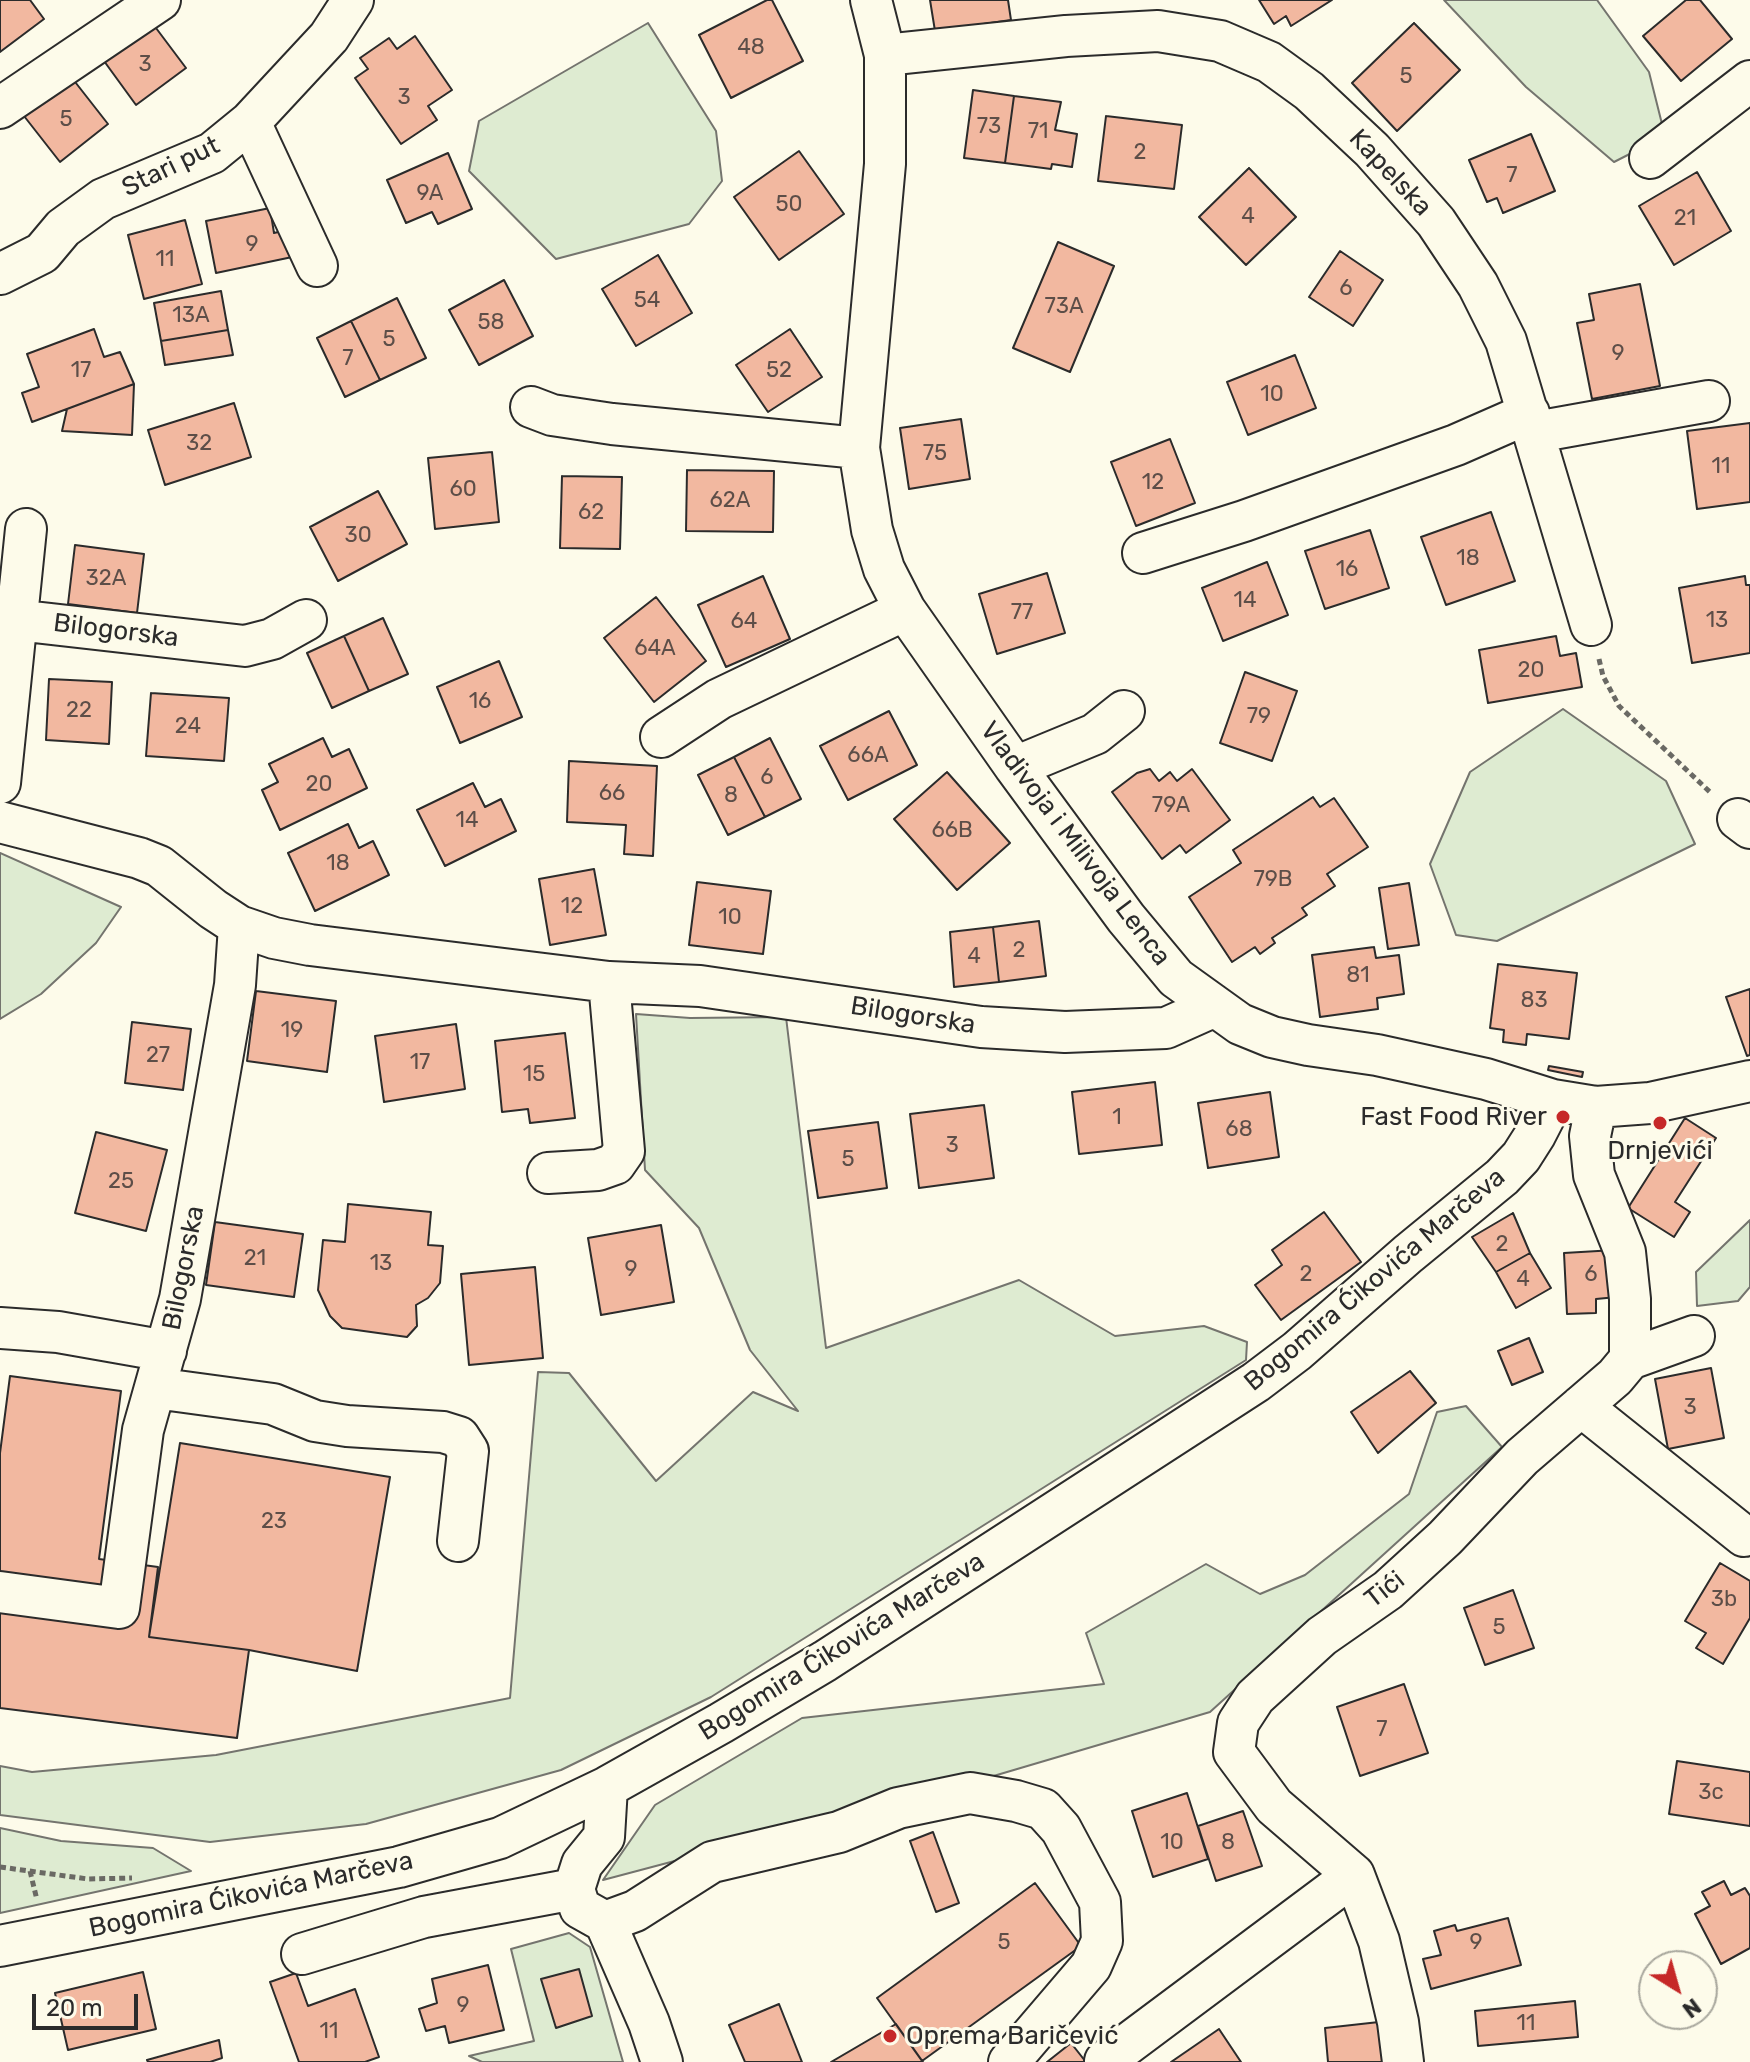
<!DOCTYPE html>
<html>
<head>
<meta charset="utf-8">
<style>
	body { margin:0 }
	#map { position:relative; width:1750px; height:2062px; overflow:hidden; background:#fdfbea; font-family:Rubik,sans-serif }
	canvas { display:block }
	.north { position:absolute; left:1638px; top:1950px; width:80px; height:80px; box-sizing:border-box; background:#fdfbea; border:2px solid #a9a89e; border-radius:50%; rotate:143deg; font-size:22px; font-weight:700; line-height:32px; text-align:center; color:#2b2b2b }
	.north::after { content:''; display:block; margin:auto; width:28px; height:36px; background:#c62828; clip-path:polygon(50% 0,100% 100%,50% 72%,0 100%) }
	.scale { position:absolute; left:32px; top:1994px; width:106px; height:36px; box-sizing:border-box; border:4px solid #2b2b2b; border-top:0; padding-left:10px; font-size:24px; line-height:28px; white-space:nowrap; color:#2b2b2b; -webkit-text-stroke:6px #fdfbea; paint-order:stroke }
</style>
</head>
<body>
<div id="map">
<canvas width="1750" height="2062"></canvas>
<div class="north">N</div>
<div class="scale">20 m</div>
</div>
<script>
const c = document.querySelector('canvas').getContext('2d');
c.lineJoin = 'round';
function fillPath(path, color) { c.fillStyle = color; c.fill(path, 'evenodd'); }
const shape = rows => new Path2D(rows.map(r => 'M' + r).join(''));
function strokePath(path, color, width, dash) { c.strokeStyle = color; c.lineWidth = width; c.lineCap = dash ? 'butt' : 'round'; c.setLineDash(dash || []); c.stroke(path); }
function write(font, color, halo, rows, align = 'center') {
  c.font = font + ' Rubik,sans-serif'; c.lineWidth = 6; c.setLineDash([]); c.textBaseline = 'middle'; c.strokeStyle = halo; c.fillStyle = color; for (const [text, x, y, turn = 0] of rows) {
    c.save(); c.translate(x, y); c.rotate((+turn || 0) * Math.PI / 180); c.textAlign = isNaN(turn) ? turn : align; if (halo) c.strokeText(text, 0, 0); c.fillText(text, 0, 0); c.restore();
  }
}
const green = shape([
	[1444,0,1597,0,1649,72,1665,136,1614,162,1526,87,1444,0],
	[648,23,716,131,722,181,689,224,556,259,469,171,479,121,648,23],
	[1563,709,1666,781,1695,844,1497,941,1456,935,1430,864,1470,772,1563,709],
	[0,853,121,907,96,943,41,994,0,1019,0,853],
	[636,1014,690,1018,786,1017,826,1348,1019,1280,1115,1336,1204,1326,1247,1342,1246,1360,711,1697,561,1770,366,1824,210,1842,0,1815,0,1766,32,1772,216,1755,510,1698,538,1372,569,1373,656,1481,753,1392,798,1411,750,1350,699,1228,645,1170,636,1014],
	[1750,1220,1750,1287,1738,1301,1697,1306,1696,1272,1750,1220],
	[1466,1406,1502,1447,1210,1712,980,1780,603,1880,655,1805,802,1718,1104,1684,1086,1633,1206,1564,1260,1594,1305,1575,1409,1494,1437,1412,1466,1406],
	[0,1828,61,1841,153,1848,191,1871,0,1913,0,1828],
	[569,1933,590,1947,623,2062,482,2062,469,2056,534,2041,511,1949,569,1933]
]);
fillPath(green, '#deebd1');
strokePath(green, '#74746e', 2);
const building = shape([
	[0,0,30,0,44,19,0,52,0,0],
	[767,0,772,0,803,61,731,98,699,35,767,0],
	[930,0,1008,0,1011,20,935,31,930,0],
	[1259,0,1332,0,1291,26,1286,16,1274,24,1259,0],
	[1686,0,1700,0,1732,39,1681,81,1643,36,1686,0],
	[1414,23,1460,70,1397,131,1352,83,1414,23],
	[153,24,186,68,136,105,104,61,153,24],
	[415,36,452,90,428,106,437,120,401,144,355,78,368,69,360,58,389,38,397,49,415,36],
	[72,78,108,124,60,162,24,116,72,78],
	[973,90,1014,96,1005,163,964,158,973,90],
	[1014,96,1061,102,1055,130,1077,134,1072,167,1052,164,1051,169,1005,163,1014,96],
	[1106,116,1182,125,1174,189,1098,181,1106,116],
	[1531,134,1555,191,1503,213,1497,198,1487,202,1469,160,1531,134],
	[799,151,844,214,779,260,734,197,799,151],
	[448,153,472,209,438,224,432,212,406,223,387,180,448,153],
	[1249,168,1296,217,1246,265,1199,217,1249,168],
	[1697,172,1731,231,1674,265,1639,206,1697,172],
	[270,208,274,233,291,229,297,256,216,273,206,221,270,208],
	[185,220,202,284,144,299,128,235,185,220],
	[1058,242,1114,266,1070,372,1013,348,1058,242],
	[1340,251,1383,280,1353,326,1309,297,1340,251],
	[658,255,692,313,636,346,602,289,658,255],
	[504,280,533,336,479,365,449,310,504,280],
	[1640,284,1660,386,1592,399,1577,323,1594,320,1589,294,1640,284],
	[221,291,228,330,161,341,154,303,221,291],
	[397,298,426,358,380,380,351,321,397,298],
	[351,321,380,380,345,397,317,338,351,321],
	[94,329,104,357,120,352,134,384,32,422,22,393,39,387,27,354,94,329],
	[790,329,822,377,768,412,736,365,790,329],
	[228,330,233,355,165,365,161,341,228,330],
	[1295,355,1316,408,1248,435,1227,382,1295,355],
	[134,384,132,435,62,431,67,409,134,384],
	[234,403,251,457,165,485,148,430,234,403],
	[961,419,970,479,909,489,900,428,961,419],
	[1750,423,1750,502,1697,509,1687,431,1750,423],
	[1170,439,1195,503,1136,526,1111,462,1170,439],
	[492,452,499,522,435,529,428,458,492,452],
	[687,470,774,471,773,532,686,531,687,470],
	[562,476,622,477,620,549,560,548,562,476],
	[378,491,407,544,338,581,310,527,378,491],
	[1491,512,1515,581,1446,605,1421,537,1491,512],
	[1370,530,1389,588,1325,609,1305,551,1370,530],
	[75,545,144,554,137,613,68,604,75,545],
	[1267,562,1288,615,1223,641,1202,588,1267,562],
	[1047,573,1065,633,997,654,979,594,1047,573],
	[763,576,790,639,726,667,698,605,763,576],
	[1745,576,1746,585,1750,585,1750,653,1692,663,1679,588,1745,576],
	[656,597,706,661,654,702,604,638,656,597],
	[383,618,408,674,369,691,344,636,383,618],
	[344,636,369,691,332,708,307,653,344,636],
	[1556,636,1560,656,1576,653,1582,687,1488,703,1479,650,1556,636],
	[499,661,522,717,460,743,437,687,499,661],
	[1245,672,1297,691,1272,761,1220,743,1245,672],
	[49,679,112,682,109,744,46,740,49,679],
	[151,693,229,698,224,761,146,756,151,693],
	[889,711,917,765,848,800,820,746,889,711],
	[323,738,332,757,349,749,367,788,280,830,262,790,278,782,269,764,323,738],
	[770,738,801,799,765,817,734,757,770,738],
	[734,757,765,817,728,835,698,775,734,757],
	[569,761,657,766,653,856,624,854,626,825,567,822,569,761],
	[1150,769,1159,781,1170,772,1177,781,1192,769,1230,820,1186,853,1180,845,1162,859,1112,792,1137,773,1150,769],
	[947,772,1010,843,957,890,894,819,947,772],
	[473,783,485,807,501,799,516,831,445,866,417,810,473,783],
	[1313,797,1320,807,1334,798,1368,847,1327,874,1335,886,1302,908,1307,915,1272,938,1275,943,1260,954,1255,947,1232,962,1189,897,1241,863,1233,850,1313,797],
	[348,824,359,848,373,841,389,875,315,911,288,853,348,824],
	[594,869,606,935,550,945,539,879,594,869],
	[697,882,771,891,763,954,689,945,697,882],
	[1409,883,1419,945,1388,949,1379,888,1409,883],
	[1039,921,1046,976,999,982,993,927,1039,921],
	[993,927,999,982,954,987,950,932,993,927],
	[1374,947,1376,958,1399,955,1404,994,1377,998,1378,1009,1320,1017,1312,955,1374,947],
	[1498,964,1577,973,1569,1039,1527,1034,1526,1045,1503,1042,1504,1030,1490,1028,1498,964],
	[1750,989,1750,1055,1747,1056,1726,997,1750,989],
	[256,991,336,1001,327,1072,247,1061,256,991],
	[132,1022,191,1029,183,1090,125,1083,132,1022],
	[456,1024,465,1089,384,1102,375,1036,456,1024],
	[565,1033,575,1118,530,1123,528,1109,502,1112,495,1041,565,1033],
	[1549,1066,1583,1072,1582,1077,1548,1070,1549,1066],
	[1155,1082,1162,1145,1079,1154,1072,1092,1155,1082],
	[1270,1092,1279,1157,1208,1168,1198,1103,1270,1092],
	[984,1105,994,1178,919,1188,910,1114,984,1105],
	[1685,1118,1716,1138,1675,1202,1690,1212,1674,1237,1628,1208,1685,1118],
	[878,1122,887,1188,818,1198,808,1131,878,1122],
	[96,1132,167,1150,146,1231,75,1213,96,1132],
	[348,1204,431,1212,428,1245,443,1246,440,1283,428,1298,416,1305,417,1326,407,1337,342,1328,330,1316,318,1290,323,1240,345,1242,348,1204],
	[1324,1212,1361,1262,1281,1320,1255,1285,1282,1265,1272,1250,1324,1212],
	[1513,1213,1530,1253,1496,1272,1472,1237,1513,1213],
	[215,1222,303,1234,294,1297,206,1285,215,1222],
	[661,1225,674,1302,601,1315,588,1238,661,1225],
	[1615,1250,1617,1297,1596,1299,1596,1313,1567,1314,1564,1253,1615,1250],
	[1530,1253,1551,1288,1516,1308,1496,1272,1530,1253],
	[535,1267,543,1358,469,1365,461,1274,535,1267],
	[1529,1338,1543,1372,1512,1385,1498,1351,1529,1338],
	[1711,1368,1724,1438,1668,1449,1655,1379,1711,1368],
	[1410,1371,1436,1403,1378,1453,1351,1412,1410,1371],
	[10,1376,121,1391,99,1559,158,1567,149,1637,249,1650,237,1738,0,1708,0,1453,10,1376],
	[180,1443,390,1477,357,1671,249,1650,149,1637,180,1443],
	[1720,1563,1750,1581,1750,1618,1723,1664,1696,1648,1706,1633,1685,1621,1720,1563],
	[1513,1590,1534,1648,1485,1665,1464,1608,1513,1590],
	[1404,1684,1428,1753,1360,1776,1337,1707,1404,1684],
	[1677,1761,1750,1772,1750,1826,1669,1814,1677,1761],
	[1187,1793,1208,1859,1153,1877,1132,1811,1187,1793],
	[1243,1811,1262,1866,1216,1881,1198,1826,1243,1811],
	[933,1832,959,1903,936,1912,910,1841,933,1832],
	[1724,1881,1731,1895,1745,1888,1750,1896,1750,1948,1721,1964,1695,1914,1710,1906,1702,1892,1724,1881],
	[1035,1883,1081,1946,922,2061,877,1998,1035,1883],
	[1508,1918,1521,1965,1431,1989,1423,1959,1441,1955,1434,1931,1455,1925,1457,1931,1508,1918],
	[488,1965,504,2030,449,2043,445,2026,426,2031,419,2009,437,2003,432,1979,488,1965],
	[579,1969,592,2016,556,2028,541,1979,579,1969],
	[143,1972,156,2029,68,2050,55,1993,143,1972],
	[296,1973,308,2006,355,1989,379,2057,365,2062,299,2062,270,1982,296,1973],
	[1575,2001,1578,2037,1478,2046,1475,2011,1575,2001],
	[779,2004,802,2062,745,2062,729,2025,779,2004],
	[1388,2021,1392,2062,1328,2062,1325,2028,1388,2021],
	[896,2024,923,2062,831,2062,896,2024],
	[1219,2029,1241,2062,1171,2062,1219,2029],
	[219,2040,222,2058,210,2062,148,2062,147,2060,219,2040],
	[1071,2043,1086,2062,1047,2062,1071,2043]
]);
fillPath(building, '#f2b8a0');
strokePath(building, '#2b2b2b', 2);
const minor = shape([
	[871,0,885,55,885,164,859,448,872,530,884,569,905,610,1015,767,1126,918,1176,978,1240,1024,1272,1037,1308,1045,1377,1055,1486,1079,1553,1100,1596,1107,1650,1103,1750,1081],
	[885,55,1066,36,1158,31,1220,41,1269,62,1309,91,1372,150,1436,222,1478,285,1506,341,1591,625],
	[0,108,160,0],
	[250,122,317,266],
	[1650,158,1750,81],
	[0,274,42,253,63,228,103,199,212,153,250,122,329,37,353,0],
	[531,407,552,415,612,424,859,448],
	[1536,432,1709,401],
	[1143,553,1244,521,1456,445,1529,413],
	[16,620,245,646,272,639,306,620],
	[661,737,719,699,905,610],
	[1015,767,1095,734,1124,711],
	[0,783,26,529],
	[1738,819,1750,828],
	[0,822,139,858,159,866,213,909,239,926,274,938,310,945,609,982,700,986,981,1027,1065,1032,1166,1028,1213,1007],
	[548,1173,598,1170,615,1164,624,1151,609,982],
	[0,1328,58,1332,166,1351],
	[1630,1359,1694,1336],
	[155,1388,273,1404,315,1421,347,1426,443,1432,459,1437,468,1451,458,1541],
	[1581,1406,1744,1536],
	[0,1592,119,1608,143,1430,180,1299,235,985,239,926],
	[607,1787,604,1837,582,1864,574,1889,580,1908,605,1922,649,2023,662,2062],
	[605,1922,635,1911,712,1862,839,1832,898,1808,970,1793,1016,1801,1043,1809,1061,1829,1100,1902,1102,1941,1091,1966,1009,2062],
	[0,1946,399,1867,500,1838,607,1787,721,1723,825,1661,1256,1382,1297,1351,1408,1254,1502,1177,1521,1157,1535,1135,1553,1100],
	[302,1954,424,1917,574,1889],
	[1105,2061,1354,1875],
	[1403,2062,1398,2022,1379,1941,1354,1875,1274,1806,1234,1752,1238,1723,1255,1697,1322,1636,1388,1590,1445,1538,1522,1457,1615,1377,1630,1359,1630,1299,1625,1252,1594,1175,1590,1136,1596,1107]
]);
strokePath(minor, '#2b2b2b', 44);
strokePath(shape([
	[1599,659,1603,676,1619,706,1711,793],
	[0,1867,88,1879,132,1878],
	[30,1871,37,1900]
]), '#6a6964', 5, [6, 4]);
strokePath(minor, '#fdfbea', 40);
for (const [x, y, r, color] of [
	[1563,1117,8,"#c62828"],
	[1660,1123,8,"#c62828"],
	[890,2036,8,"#c62828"]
]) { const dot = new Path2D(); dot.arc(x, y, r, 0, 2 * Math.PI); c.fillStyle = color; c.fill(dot); strokePath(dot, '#fdfbea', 3); }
write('22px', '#5d4e48', null, [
	["48",751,48],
	["3",145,65],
	["5",1406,77],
	["3",404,98],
	["5",66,120],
	["73",989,127],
	["71",1038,132],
	["2",1140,153],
	["7",1512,176],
	["9A",430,194],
	["50",789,205],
	["4",1248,217],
	["21",1685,219],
	["9",252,245],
	["11",165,260],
	["6",1346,289],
	["54",647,301],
	["73A",1064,307],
	["13A",191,316],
	["58",491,323],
	["5",389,340],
	["9",1618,354],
	["7",348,359],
	["17",81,371],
	["52",779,371],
	["10",1272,395],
	["32",199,444],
	["75",935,454],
	["11",1721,467],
	["12",1153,483],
	["60",463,490],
	["62A",730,501],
	["62",591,513],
	["30",358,536],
	["18",1468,559],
	["16",1347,570],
	["32A",106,579],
	["14",1245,601],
	["77",1022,613],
	["13",1717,621],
	["64",744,622],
	["64A",655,649],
	["20",1531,671],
	["16",480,702],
	["22",79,711],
	["79",1259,717],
	["24",188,727],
	["66A",868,756],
	["6",767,778],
	["20",319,785],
	["66",612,794],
	["8",731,796],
	["79A",1171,806],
	["14",467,821],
	["66B",952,831],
	["18",338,864],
	["79B",1273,880],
	["12",572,907],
	["10",730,918],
	["2",1019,951],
	["4",974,957],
	["81",1358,976],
	["83",1534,1001],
	["19",292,1031],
	["27",158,1056],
	["17",420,1063],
	["15",534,1075],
	["1",1117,1118],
	["68",1239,1130],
	["3",952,1146],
	["5",848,1160],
	["25",121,1182],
	["2",1502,1245],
	["21",255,1259],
	["13",381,1264],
	["9",631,1270],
	["2",1306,1275],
	["6",1591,1275],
	["4",1523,1280],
	["3",1690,1408],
	["23",274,1522],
	["3b",1724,1600],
	["5",1499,1628],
	["7",1382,1730],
	["3c",1711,1793],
	["10",1172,1843],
	["8",1228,1843],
	["5",1004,1943],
	["9",1476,1943],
	["9",463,2006],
	["11",1526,2024],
	["11",329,2032]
]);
write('26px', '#2b2b2b', '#fdfbea', [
	["Stari put",171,167,-26],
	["Kapelska",1390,173,47],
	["Bilogorska",116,631,7],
	["Vladivoja i Milivoja Lenca",1075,844,53],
	["Bilogorska",913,1016,9],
	["Bilogorska",184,1268,-79],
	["Bogomira Ćikovića Marčeva",1375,1280,-40],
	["Tići",1385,1590,-38],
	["Bogomira Ćikovića Marčeva",842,1647,-32],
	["Bogomira Ćikovića Marčeva",251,1895,-12]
]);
write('26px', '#2b2b2b', '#fdfbea', [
	["Fast Food River",1547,1117],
	["Drnjevići",1660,1151,"center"],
	["Oprema Baričević",906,2036,"left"]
], 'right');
</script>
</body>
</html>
